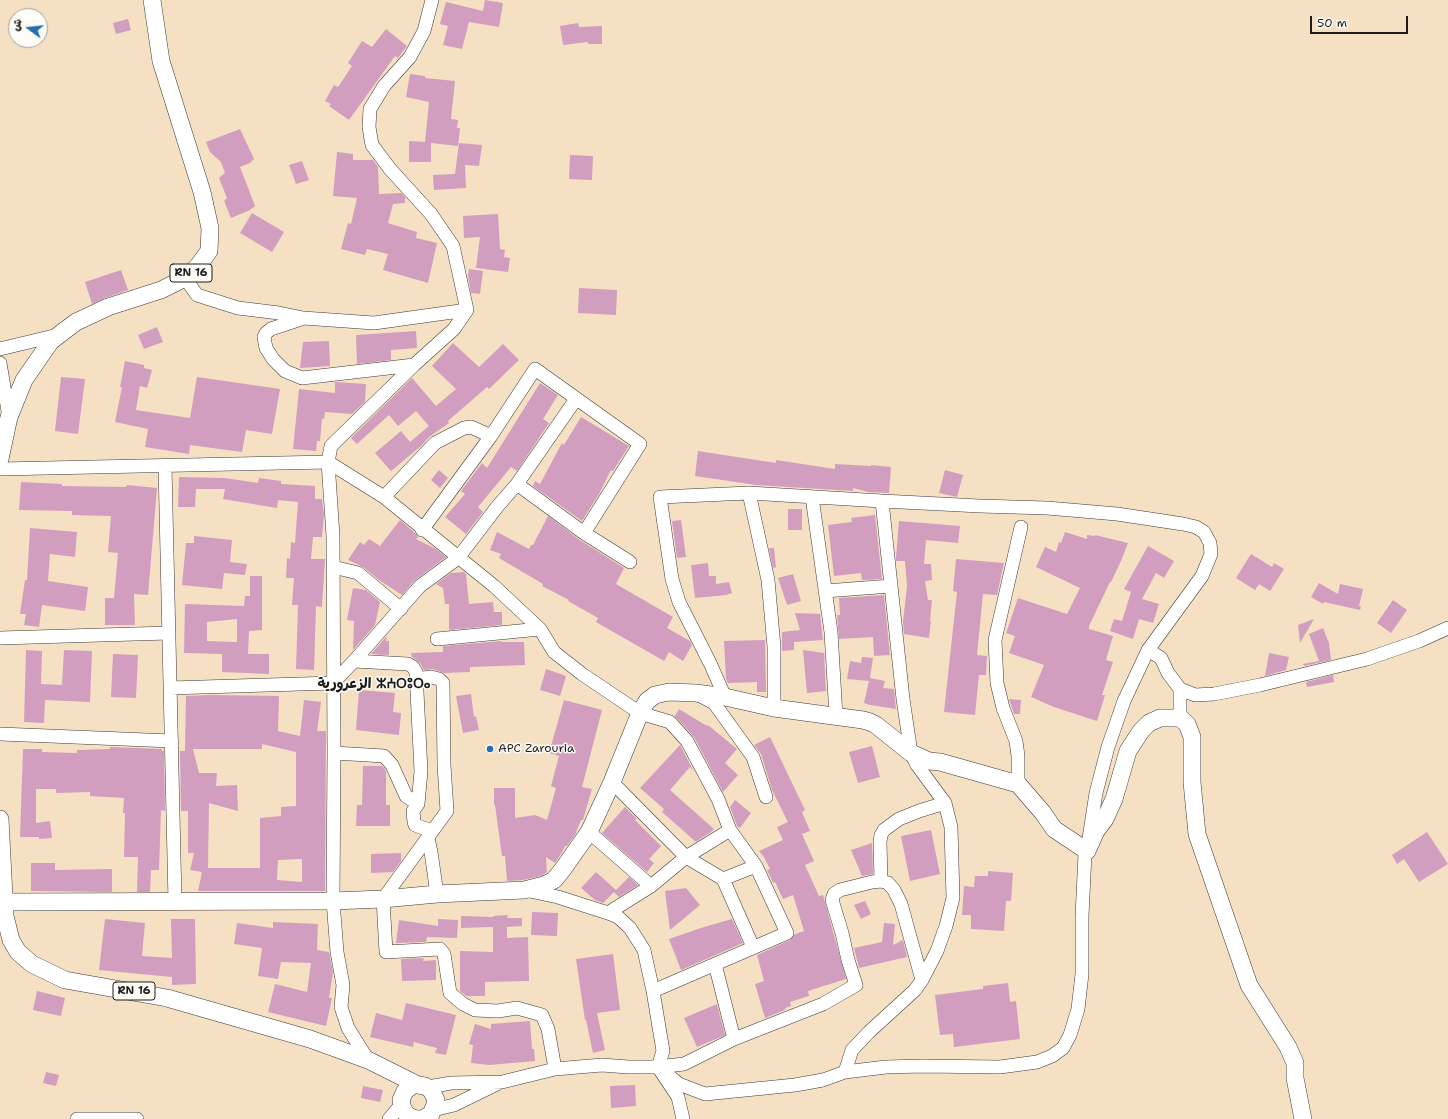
<!DOCTYPE html>
<html>
<head>
<meta charset="utf-8">
<style>
	body { margin:0 }
	#map { position:relative; width:1448px; height:1119px; overflow:hidden; background:#f5e0c4; font-family:"Shantell Sans","Playpen Sans Arabic",sans-serif }
	canvas { display:block }
	.north { position:absolute; left:8px; top:8px; width:40px; height:40px; box-sizing:border-box; background:#fdfcf7; border:1px solid #a3a29f; border-radius:50%; rotate:285deg; font-size:11px; font-weight:700; line-height:16px; text-align:center; color:#1c1c1c }
	.north::after { content:''; display:block; margin:auto; width:14px; height:18px; background:#1f6fb2; clip-path:polygon(50% 0,100% 100%,50% 72%,0 100%) }
	.scale { position:absolute; left:1310px; top:16px; width:98px; height:18px; box-sizing:border-box; border:2px solid #1c1c1c; border-top:0; padding-left:5px; font-size:12px; line-height:14px; white-space:nowrap; color:#1c1c1c; -webkit-text-stroke:3px #fdfcf7; paint-order:stroke }
</style>
</head>
<body>
<div id="map">
<canvas width="1448" height="1119"></canvas>
<div class="north">ش</div>
<div class="scale">50 m</div>
</div>
<script>
const c = document.querySelector('canvas').getContext('2d');
c.lineJoin = 'round';
function fillPath(path, color) { c.fillStyle = color; c.fill(path, 'evenodd'); }
const shape = rows => new Path2D(rows.map(r => 'M' + r).join(''));
function strokePath(path, color, width, dash) { c.strokeStyle = color; c.lineWidth = width; c.lineCap = dash ? 'butt' : 'round'; c.setLineDash(dash || []); c.stroke(path); }
function write(font, color, halo, rows, align = 'center') {
  c.font = font + ' "Shantell Sans","Playpen Sans Arabic","Noto Sans Tifinagh",sans-serif'; c.lineWidth = 3; c.setLineDash([]); c.textBaseline = 'middle'; c.strokeStyle = halo; c.fillStyle = color; for (const [text, x, y, turn = 0] of rows) {
    c.save(); c.translate(x, y); c.rotate((+turn || 0) * Math.PI / 180); c.textAlign = isNaN(turn) ? turn : align; if (halo) c.strokeText(text, 0, 0); c.fillText(text, 0, 0); c.restore();
  }
}
fillPath(shape([
	[485,0,503,3,499,27,469,22,462,49,443,45,448,26,440,24,446,2,483,11],
	[128,19,131,30,116,34,113,23],
	[578,23,579,27,602,26,602,44,588,44,588,42,563,45,560,26],
	[386,29,407,46,398,58,395,56,349,120,329,106,331,104,325,101,334,85,338,87,352,66,348,63,362,41,372,47],
	[410,74,425,76,425,78,455,81,451,119,458,120,457,128,460,128,458,146,431,143,431,162,409,162,409,141,425,142,429,102,406,97],
	[240,129,254,159,250,163,240,167,255,206,250,210,231,218,224,201,227,198,219,178,225,173,221,162,210,152,206,142],
	[459,143,482,145,479,166,465,165,466,188,434,190,433,175,455,174],
	[337,152,353,154,353,160,373,160,378,167,379,194,401,193,405,197,405,203,393,204,388,223,417,232,416,238,437,243,428,283,383,270,388,254,367,249,365,255,341,249,348,223,351,224,357,198,333,196],
	[570,155,593,156,592,180,569,179],
	[302,161,309,180,296,184,289,165],
	[252,213,284,232,272,252,240,233],
	[498,214,500,249,505,250,504,257,510,258,508,272,476,268,480,237,464,238,463,216],
	[469,269,483,271,480,294,471,293,468,276],
	[121,270,128,290,105,298,92,304,85,282],
	[579,288,617,290,616,315,578,313],
	[157,327,163,342,144,349,138,335],
	[416,331,417,348,391,350,391,360,357,364,356,335],
	[329,341,330,366,300,368,303,342],
	[453,343,479,367,503,344,519,360,489,389,487,387,448,421,449,423,429,437,421,446,391,471,375,453,401,431,410,442,429,426,416,411,398,426,389,415,357,444,351,438,412,378,436,406,456,389,432,366],
	[125,361,144,365,144,368,152,370,147,388,140,386,136,410,190,418,197,377,280,389,272,434,246,430,242,452,190,445,189,454,145,447,148,429,115,422,122,387,120,387],
	[61,377,85,379,78,434,55,431],
	[335,382,366,384,365,402,352,414,325,412,324,419,322,419,320,441,317,441,316,451,293,449,299,389,335,393],
	[540,383,558,395,543,419,549,423,517,471,511,467,478,507,483,512,466,534,445,517,465,494,461,491,482,463,487,468],
	[581,417,629,446,613,471,611,470,599,494,582,521,533,486,535,481,540,484,562,443,564,445],
	[698,451,776,463,776,460,835,469,835,464,871,466,871,465,891,467,889,493,868,492,853,488,853,491,756,485,695,476],
	[439,470,448,478,440,488,431,480],
	[945,470,963,475,957,497,939,493],
	[179,477,225,478,258,483,259,478,281,481,281,484,315,486,315,499,322,499,324,515,322,537,313,537,311,559,325,559,322,607,316,606,314,670,296,669,298,605,292,605,294,578,286,578,287,558,290,559,291,542,295,543,298,502,278,500,277,508,223,499,225,489,196,489,195,507,178,507],
	[21,482,62,484,62,486,126,487,127,485,157,488,148,595,134,594,135,625,105,625,105,598,114,598,118,553,108,552,111,516,72,515,72,511,19,510],
	[788,509,802,509,802,530,788,530],
	[875,515,882,579,862,580,861,573,834,576,828,525,852,522,851,518],
	[548,516,580,540,624,568,616,584,673,617,667,628,690,641,692,645,683,661,669,652,664,661,596,622,598,618,568,601,569,600,542,586,543,584,499,558,501,554,490,550,497,532,529,549,531,545,533,545],
	[400,520,414,532,418,537,416,539,436,549,446,557,415,580,402,595,379,580,363,567,348,560,360,542,364,545,369,539,380,546],
	[681,520,686,557,677,558,672,521],
	[899,521,960,526,958,543,926,540,924,564,931,564,932,580,925,581,928,600,932,600,930,621,931,621,929,638,904,634,903,622,907,586,905,561,896,561,896,557],
	[30,528,77,532,75,557,50,554,48,581,88,587,85,611,42,605,39,627,24,625,26,614,20,614,25,580,27,580],
	[1065,532,1087,539,1087,535,1095,536,1095,535,1128,543,1121,561,1111,582,1110,582,1089,626,1089,629,1113,636,1106,660,1113,662,1102,695,1105,695,1097,721,1054,707,1031,697,1044,665,1009,653,1015,636,1006,633,1018,598,1067,614,1080,588,1036,567,1045,547,1056,552,1059,542,1061,543],
	[194,536,232,540,230,562,247,564,245,575,224,573,222,589,182,585,186,543,194,543],
	[1148,546,1174,561,1164,578,1156,573,1142,599,1159,604,1153,623,1139,619,1133,639,1110,631,1114,619,1122,621,1131,592,1124,589],
	[769,548,774,548,776,567,773,568],
	[1251,554,1272,567,1274,563,1284,569,1270,591,1259,584,1255,590,1236,578],
	[956,559,1004,563,997,595,983,594,977,655,987,656,986,675,979,675,975,715,944,712,957,592,953,591],
	[708,563,709,576,716,576,716,584,729,582,732,593,726,595,695,598,691,565],
	[464,572,466,574,469,604,493,602,494,612,502,612,502,625,449,630,449,604,445,604,443,588,436,584,451,573],
	[793,574,801,601,787,605,778,578],
	[250,576,262,576,262,630,249,631,248,654,269,654,269,674,222,672,222,654,184,653,185,604,244,606,245,596,250,596],
	[237,619,237,642,207,641,207,622],
	[1319,583,1338,594,1340,584,1363,589,1359,606,1361,607,1360,610,1324,602,1323,604,1311,597],
	[353,588,366,590,380,602,375,625,353,650,354,621,347,620],
	[884,595,890,655,874,656,873,637,839,639,837,615,840,615,839,598],
	[1393,600,1407,610,1391,633,1377,623],
	[795,613,820,614,823,640,794,642,794,650,782,651,782,632,800,630],
	[1314,619,1300,643,1298,625],
	[1323,628,1329,643,1331,660,1304,666,1303,664,1319,661,1309,634],
	[387,636,386,641,389,641,389,655,371,654],
	[765,640,766,692,757,692,757,682,728,683,726,679,724,641],
	[502,641,501,642,524,642,525,665,470,667,470,672,444,673,433,669,424,670,420,663,412,657,411,653,443,652,443,646],
	[26,650,42,651,41,684,62,685,64,650,92,651,90,702,45,700,44,723,24,722],
	[803,650,824,653,826,691,807,693],
	[1269,653,1289,657,1286,670,1265,676],
	[113,654,138,655,136,698,111,697],
	[862,657,873,658,870,678,885,681,883,688,894,689,896,709,870,705,864,703,869,681,847,679,850,661,861,663],
	[546,669,566,676,560,696,540,690],
	[1333,675,1334,682,1307,687,1306,682],
	[359,690,395,693,393,712,401,713,399,735,356,730],
	[471,694,474,717,476,716,479,730,463,733,456,696],
	[210,695,279,696,278,731,300,736,304,700,321,702,317,731,326,731,325,891,198,891,202,872,190,870,194,853,188,853,188,811,181,811,180,751,185,751,186,696],
	[262,744,296,752,296,806,281,807,281,816,260,818,260,868,208,868,209,803,238,811,237,785,216,786,217,773,199,773,193,749,262,749],
	[302,859,302,882,277,880,278,860],
	[1009,699,1021,700,1020,714,1014,714],
	[564,700,602,710,582,787,592,789,583,820,581,820,575,835,567,846,565,846,561,854,555,863,546,857,547,872,541,876,523,880,507,881,505,856,502,856,495,805,494,805,494,788,515,788,515,818,535,815,547,820,556,788,551,786,559,756,549,753],
	[679,709,707,726,708,725,737,749,725,763,738,775,723,792,694,737,675,716],
	[770,737,805,810,802,812,810,831,802,834,814,861,805,865,819,896,823,895,846,979,808,991,809,996,790,1002,791,1006,785,1008,785,1010,765,1018,755,984,764,981,757,955,790,940,795,934,804,931,793,895,783,899,775,882,773,883,767,870,770,869,764,857,759,851,783,840,777,827,788,822,772,790,761,754,754,745],
	[680,745,694,772,690,767,670,790,714,829,711,832,696,842,662,812,664,809,640,788],
	[872,746,880,777,858,783,849,752],
	[110,747,162,749,162,751,164,751,165,811,161,810,159,870,151,870,150,892,137,892,138,857,124,857,125,813,123,813,124,798,90,796,90,792,56,793,56,789,36,789,36,823,50,821,52,838,39,839,39,837,20,837,23,749,42,749,42,752,77,753,77,750,110,749],
	[363,766,382,766,385,769,386,772,386,805,390,805,390,826,356,826,357,805,362,805],
	[735,800,751,813,740,828,737,826,730,807],
	[625,807,637,819,635,820,661,846,649,859,654,863,647,872,602,833],
	[931,830,940,874,910,881,901,836],
	[1427,832,1448,864,1419,882,1404,859,1397,864,1392,855],
	[872,843,873,874,862,876,851,850],
	[401,853,401,861,393,872,371,873,371,854],
	[31,863,55,863,55,870,112,869,112,892,31,891],
	[988,871,1013,873,1011,901,1006,901,1004,931,971,929,971,915,962,915,964,886,974,887,975,876,988,876],
	[596,872,616,890,603,903,595,900,581,888],
	[629,877,638,885,619,897,614,892],
	[686,888,700,905,670,930,665,891],
	[865,901,871,914,861,919,854,905],
	[532,912,558,913,557,936,531,935],
	[508,915,507,918,522,918,522,926,507,927,507,938,528,937,529,981,485,982,485,996,466,996,460,991,460,951,493,952,493,927,461,928,461,916,493,917,493,916],
	[105,919,145,923,142,956,172,958,171,919,195,919,196,984,172,985,172,977,99,970],
	[438,919,458,920,457,938,427,937,426,942,396,943,399,920,438,926],
	[732,919,743,943,681,970,669,939,704,927],
	[273,922,318,924,317,950,329,952,333,972,329,998,332,998,326,1026,268,1012,275,984,307,992,311,963,281,962,278,979,258,976,262,948,234,944,237,923,273,928],
	[884,923,895,924,893,945,903,940,907,957,859,968,854,948,882,942],
	[613,954,620,1010,597,1013,605,1050,593,1053,586,1020,585,1020,576,959],
	[424,958,423,961,436,960,436,980,402,981,401,959],
	[1008,983,1010,1002,1016,1001,1020,1039,954,1047,953,1034,940,1035,935,995,983,989,983,986],
	[37,991,65,998,61,1016,33,1010],
	[406,1003,456,1015,446,1055,435,1053,437,1048,414,1042,413,1047,370,1037,376,1013,402,1020],
	[717,1004,725,1035,697,1047,684,1018],
	[530,1021,532,1049,534,1049,535,1061,489,1065,471,1063,473,1045,469,1044,475,1024,491,1029,491,1024],
	[46,1072,59,1075,56,1086,43,1083],
	[635,1085,636,1106,611,1108,610,1086],
	[363,1086,383,1090,380,1102,361,1098]
]), '#d29ebf');
const minor = shape([
	[185,278,197,295,238,308,279,313,303,318,374,323,467,310,453,246,431,214,390,169,372,145,369,127,370,109,384,86,410,57,424,31,432,0],
	[301,319,271,329,266,333,264,337,266,348,273,359,285,371,302,378,414,365],
	[0,349,58,335],
	[0,363,9,417],
	[165,466,175,901],
	[0,469,328,462,384,497,494,586,540,629,554,652,582,674,640,713,670,722,687,741,718,799,730,830,756,866,787,933,653,991],
	[517,484,576,399],
	[749,493,768,580,774,647,774,708],
	[384,497,435,443,464,428,471,427,491,436],
	[812,497,831,632,836,716],
	[584,533,630,562],
	[333,567,358,573,401,609],
	[825,591,891,586],
	[0,638,169,633],
	[437,639,540,629],
	[1148,650,1161,658,1168,673,1180,689,1195,695,1214,694,1260,685,1367,659,1419,641,1448,628],
	[354,661,420,586,458,558,497,507,517,484,584,533,640,444,535,369,491,436,422,530],
	[416,679,431,677,439,679,443,683,444,765,447,811,383,899,386,952,440,949,444,954,450,993,463,1004,475,1010,498,1011,517,1008,542,1015,548,1029,555,1069],
	[170,688,333,683,354,661,408,664,413,667,416,672,421,771,418,804,413,811,414,822,415,825,432,831],
	[699,695,714,703,753,757,766,797],
	[725,697,710,663,679,602,672,579,660,497,749,493,882,501,903,699,911,753,917,765,945,803,951,827,953,898,946,926,937,951,922,980,915,990,869,1032,852,1050,845,1072],
	[1180,718,1180,689],
	[0,734,172,741],
	[334,753,384,756,392,765,406,796,418,804],
	[612,782,686,857,723,879,753,947],
	[1018,784,1018,756,1016,741,1003,708,997,683,995,640,1021,527],
	[589,832,651,886],
	[428,838,431,852,437,894],
	[723,879,756,866],
	[881,881,880,842,881,835,884,830,899,819,919,811,945,803],
	[525,890,558,897,608,913,618,917,630,928,644,950,653,991,663,1051,658,1067,678,1097,683,1119],
	[608,913,651,886,686,857,730,830],
	[715,964,734,1039],
	[368,1060,348,1028,341,1007,343,985,337,952,333,901,334,753,333,536,328,462,331,446,414,365,454,329,467,310],
	[658,1067,684,1064,734,1039,823,1004,856,985,848,960,842,933,832,900,834,894,840,890,872,882,881,881,888,883,894,890,901,904,922,980],
	[428,1087,451,1083,502,1082,555,1069,602,1065,628,1067,658,1067,679,1084,705,1094,795,1085,823,1080,845,1072,886,1067,922,1066,1000,1067,1037,1062,1052,1056,1063,1048,1070,1035,1078,1009,1082,974,1082,916,1085,854,1087,851,1096,793,1108,747,1124,701,1148,650,1202,576,1211,554,1210,543,1204,532,1196,527,1183,524,1117,514,1047,508,980,506,882,501],
	[433,1110,454,1105,497,1084],
	[77,1119,137,1119],
	[389,1119,401,1105]
]);
const major = shape([
	[0,459,9,417,24,380,51,341,76,322,89,316,108,307,161,290,185,278,198,266,209,251,210,228,202,192,161,61,152,0],
	[0,819,5,916,11,940,18,952,32,964,65,980,167,998,310,1039,368,1060,418,1085],
	[5,902,333,901,383,899,437,894,524,890,544,885,554,880,563,869,589,832,612,782,640,713,647,701,655,695,669,692,696,693,725,697,774,708,863,720,870,722,876,725,911,753,929,761,940,762,1018,784,1043,813,1054,829,1087,851,1096,831,1105,819,1114,799,1128,751,1141,731,1149,723,1160,718,1180,718,1187,724,1192,737,1192,782,1197,834,1249,985,1288,1047,1295,1063,1295,1078,1303,1119],
	[417,1119,413,1118,407,1115,403,1109,401,1100,405,1091,413,1085,418,1085,425,1086,431,1090,436,1100,435,1105,431,1114,423,1119,419,1119]
]);
strokePath(minor, '#3d3935', 14);
strokePath(major, '#3d3935', 18);
strokePath(minor, '#fff', 13);
strokePath(major, '#fff', 17);
for (const [x, y, r, color] of [
	[490,749,4,"#1f6fb2"]
]) { const dot = new Path2D(); dot.arc(x, y, r, 0, 2 * Math.PI); c.fillStyle = color; c.fill(dot); strokePath(dot, '#fdfcf7', 1.5); }
for (const [x, y, w] of [
	[191,273,42],
	[134,991,42]
]) { const box = new Path2D(); box.roundRect(x - w / 2, y - 9, w, 18, 3); c.fillStyle = '#fdfcf7'; c.fill(box); strokePath(box, '#1c1c1c', 1); }
write('bold 11px', '#1c1c1c', null, [
	["RN 16",191,273],
	["RN 16",134,991]
]);
write('12px', '#1c1c1c', '#fdfcf7', [
	["APC Zarouria",498,749]
], 'left');
write('bold 14px', '#1c1c1c', '#fdfcf7', [
	["الزعرورية ⵣⵄⵔⵓⵔⴰ",374,684]
]);
</script>
</body>
</html>
